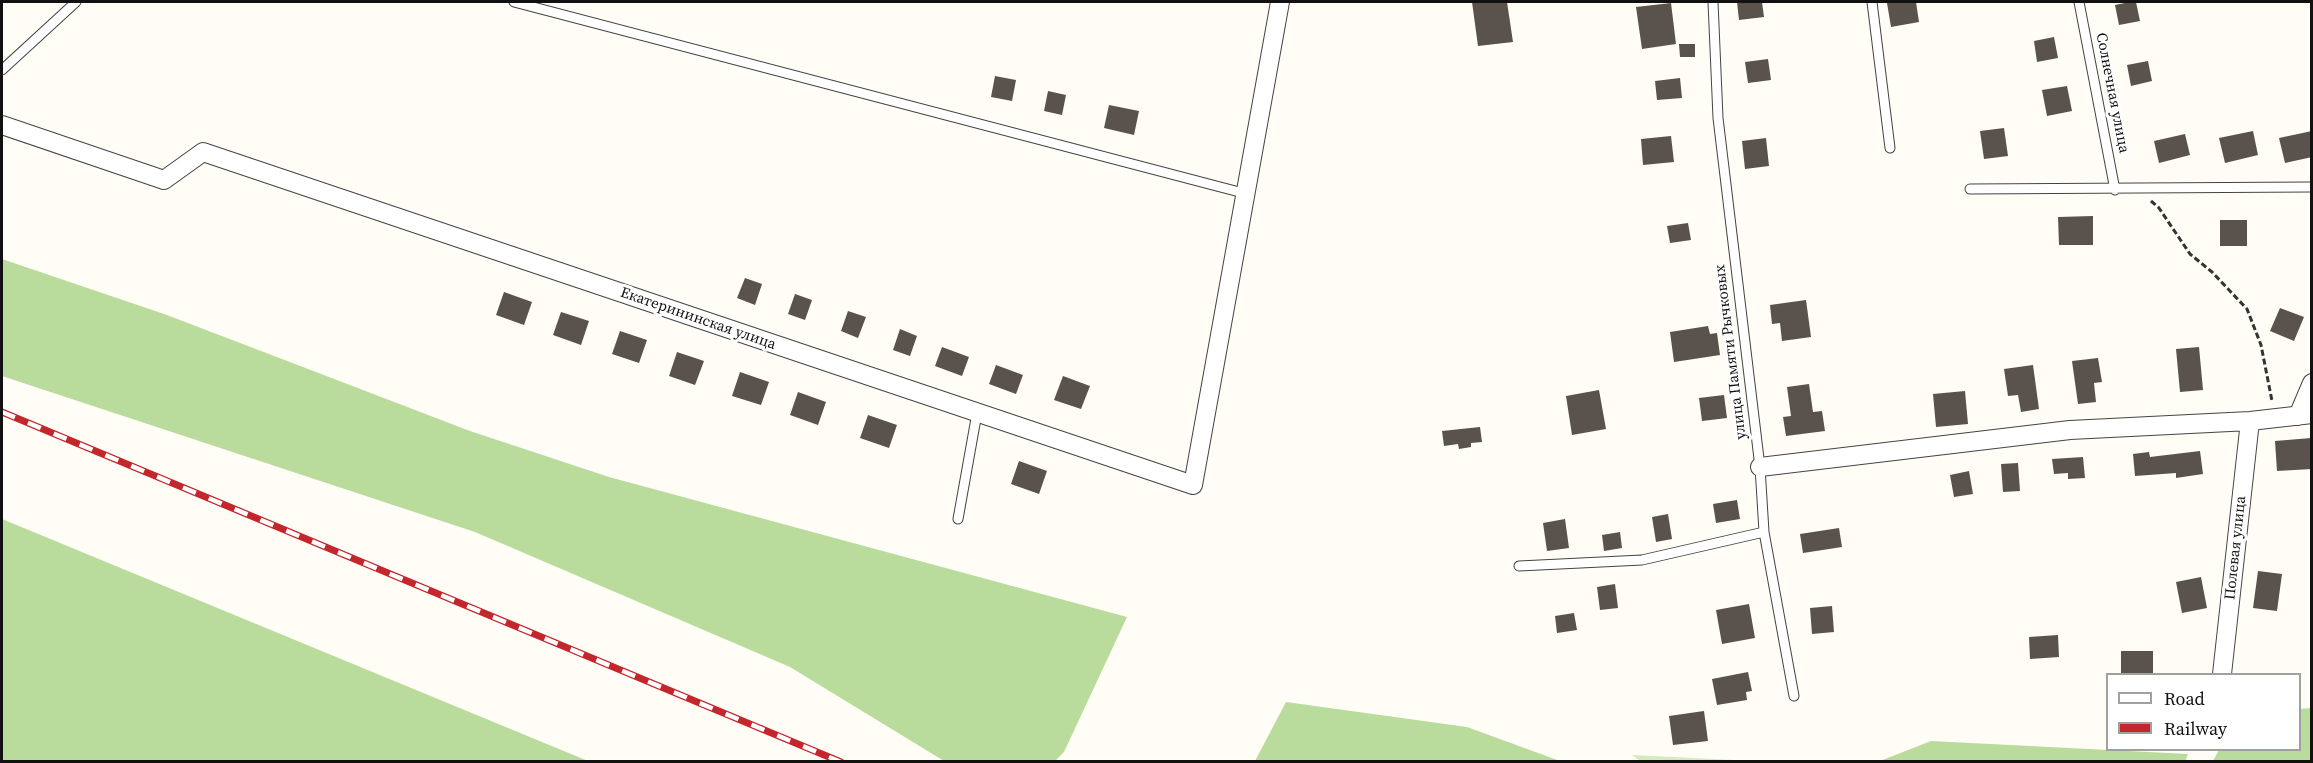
<!DOCTYPE html>
<html>
<head>
<meta charset="utf-8">
<style>
	body { margin:0 }
	#map { position:relative; width:2313px; height:763px; overflow:hidden; background:#fffdf5; font-family:"Source Serif 4",serif }
	canvas { display:block }
	.frame { position:absolute; inset:0; border:3px solid #111; pointer-events:none }
	.legend { position:absolute; left:2106px; top:673px; width:195px; height:78px; box-sizing:border-box; background:#fff; border:2px solid #a0a0a0; margin:0; padding:8px 10px; list-style:none; font-size:18px; color:#111 }
	.legend li { display:flex; align-items:center; gap:12px; height:30px }
	.legend b { width:30px; border:2px solid #a0a0a0 }
</style>
</head>
<body>
<div id="map">
<canvas width="2313" height="763"></canvas>
<div class="frame"></div>
<ul class="legend">
<li><b style="height:8px;background:#fff"></b>Road</li>
<li><b style="height:8px;background:#c4262e"></b>Railway</li>
</ul>
</div>
<script>
const c = document.querySelector('canvas').getContext('2d');
c.lineJoin = 'round';
function fillPath(path, color) { c.fillStyle = color; c.fill(path, 'evenodd'); }
const shape = rows => new Path2D(rows.map(r => 'M' + r).join(''));
function strokePath(path, color, width, dash) { c.strokeStyle = color; c.lineWidth = width; c.lineCap = dash ? 'butt' : 'round'; c.setLineDash(dash || []); c.stroke(path); }
function write(font, color, halo, rows, align = 'center') {
  c.font = font + ' "Source Serif 4",serif'; c.lineWidth = 6; c.setLineDash([]); c.textBaseline = 'middle'; c.strokeStyle = halo; c.fillStyle = color; for (const [text, x, y, turn = 0] of rows) {
    c.save(); c.translate(x, y); c.rotate((+turn || 0) * Math.PI / 180); c.textAlign = isNaN(turn) ? turn : align; if (halo) c.strokeText(text, 0, 0); c.fillText(text, 0, 0); c.restore();
  }
}
fillPath(shape([
	[1632,755,1755,761,1640,761]
]), '#d5ebbd');
fillPath(shape([
	[2,259,167,315,470,431,609,477,1127,617,1064,752,1055,761,944,761,790,667,475,532,2,376],
	[2,519,588,761,2,761],
	[1286,702,1467,727,1560,761,1255,761],
	[2311,708,2311,761,2213,761,2219,750,2300,750,2300,709],
	[1931,741,2188,754,2185,762,1880,761]
]), '#b9dc9c');
fillPath(shape([
	[1472,2,1507,2,1513,42,1478,46],
	[1737,2,1762,2,1764,17,1739,20],
	[1894,2,1916,2,1919,22,1891,27,1887,3],
	[2130,2,2136,2,2140,21,2119,25,2115,5],
	[1671,3,1676,44,1642,49,1636,7],
	[2054,37,2058,58,2037,62,2034,41],
	[1679,44,1695,44,1695,57,1680,57],
	[1768,59,1771,80,1748,83,1745,62],
	[2148,61,2152,81,2131,86,2127,65],
	[995,76,1016,80,1012,101,991,97],
	[1680,78,1682,98,1657,100,1655,81],
	[2067,86,2072,111,2047,116,2042,90],
	[1048,91,1066,95,1062,115,1044,111],
	[1109,105,1139,111,1134,135,1104,128],
	[2004,128,2008,156,1984,159,1980,131],
	[2253,131,2258,155,2225,163,2219,138],
	[2312,131,2312,157,2285,163,2279,138],
	[2185,134,2190,155,2159,163,2154,141],
	[1671,136,1674,162,1643,165,1641,139],
	[1766,138,1769,166,1745,169,1742,141],
	[2093,216,2093,245,2059,245,2058,217],
	[2220,220,2247,220,2247,246,2220,246],
	[1688,223,1691,240,1670,243,1667,226],
	[745,278,762,284,755,305,737,298],
	[504,292,532,302,524,325,496,315],
	[795,294,812,300,805,320,788,314],
	[1806,300,1811,337,1782,341,1780,323,1772,324,1770,305],
	[2280,308,2304,317,2294,341,2270,331],
	[848,311,866,317,858,338,841,331],
	[561,312,589,321,581,345,553,335],
	[1708,326,1710,334,1717,333,1720,355,1674,362,1670,332],
	[900,329,917,336,910,356,893,350],
	[620,331,647,340,639,363,612,354],
	[942,347,969,357,962,376,935,366],
	[2199,347,2203,390,2180,392,2176,349],
	[677,352,704,361,695,385,669,376],
	[2098,358,2102,382,2094,383,2096,402,2078,404,2072,361],
	[996,365,1023,375,1016,394,989,384],
	[2033,365,2039,409,2021,412,2018,395,2008,396,2004,369],
	[740,372,769,382,761,405,732,396],
	[1063,376,1090,386,1081,409,1054,400],
	[1809,384,1813,412,1822,411,1825,431,1786,436,1783,417,1791,416,1787,387],
	[1599,390,1606,429,1572,435,1566,396],
	[1965,391,1968,424,1936,427,1933,394],
	[798,392,826,402,818,425,790,415],
	[1724,395,1727,418,1702,421,1699,398],
	[868,415,897,425,889,448,860,438],
	[1480,427,1482,442,1471,443,1471,447,1459,449,1458,444,1444,446,1442,431],
	[2311,438,2312,469,2277,471,2275,441],
	[2200,451,2203,474,2176,478,2176,473,2135,476,2133,454,2149,452,2150,457],
	[2083,457,2085,478,2068,479,2068,473,2054,474,2052,459],
	[1019,461,1047,471,1039,494,1011,484],
	[2018,463,2020,491,2003,492,2001,464],
	[1969,471,1973,494,1954,497,1950,475],
	[1737,500,1740,519,1716,523,1713,504],
	[1668,514,1672,539,1656,542,1652,517],
	[1565,519,1569,548,1547,551,1543,523],
	[1839,528,1842,547,1803,553,1800,534],
	[1620,532,1622,548,1604,551,1602,535],
	[2258,571,2282,574,2277,611,2253,608],
	[2201,577,2207,608,2182,613,2176,582],
	[1615,584,1618,608,1600,610,1597,587],
	[1749,604,1755,638,1722,644,1716,610],
	[1832,606,1834,632,1812,634,1810,608],
	[1574,613,1577,630,1557,633,1555,616],
	[2058,635,2059,657,2030,659,2029,637],
	[2121,651,2153,651,2153,675,2121,675],
	[1748,672,1752,691,1746,692,1747,700,1717,705,1712,679],
	[1704,711,1708,741,1673,745,1669,716]
]), '#5a524d');
const lane = shape([
	[514,2,1247,194],
	[1713,2,1718,118,1760,467,1764,532,1794,696],
	[1872,2,1890,148],
	[2079,2,2115,190],
	[2,70,76,2],
	[1970,189,2310,187],
	[958,519,977,413],
	[1519,566,1642,560,1764,532]
]);
const street = shape([
	[2,125,164,180,203,152,1193,485,1280,2],
	[2298,416,2312,383],
	[1760,467,2070,430,2250,421,2312,414],
	[2222,674,2250,421]
]);
strokePath(lane, '#444', 11);
strokePath(street, '#444', 20);
strokePath(shape([
	[2151,201,2159,208,2190,254,2212,272,2247,309,2261,345,2272,401]
]), '#333', 3, [6, 3]);
strokePath(lane, '#fff', 9);
strokePath(street, '#fff', 18);
const rail = shape([
	[2,412,841,762]
]);
strokePath(rail, '#c4262e', 7);
strokePath(rail, '#fff', 4.5, [14]);
write('15px', '#111', '#fff', [
	["Солнечная улица",2112,93,79],
	["Екатерининская улица",698,319,19],
	["улица Памяти Рычковых",1731,352,-97],
	["Полевая улица",2236,548,-84]
]);
</script>
</body>
</html>
